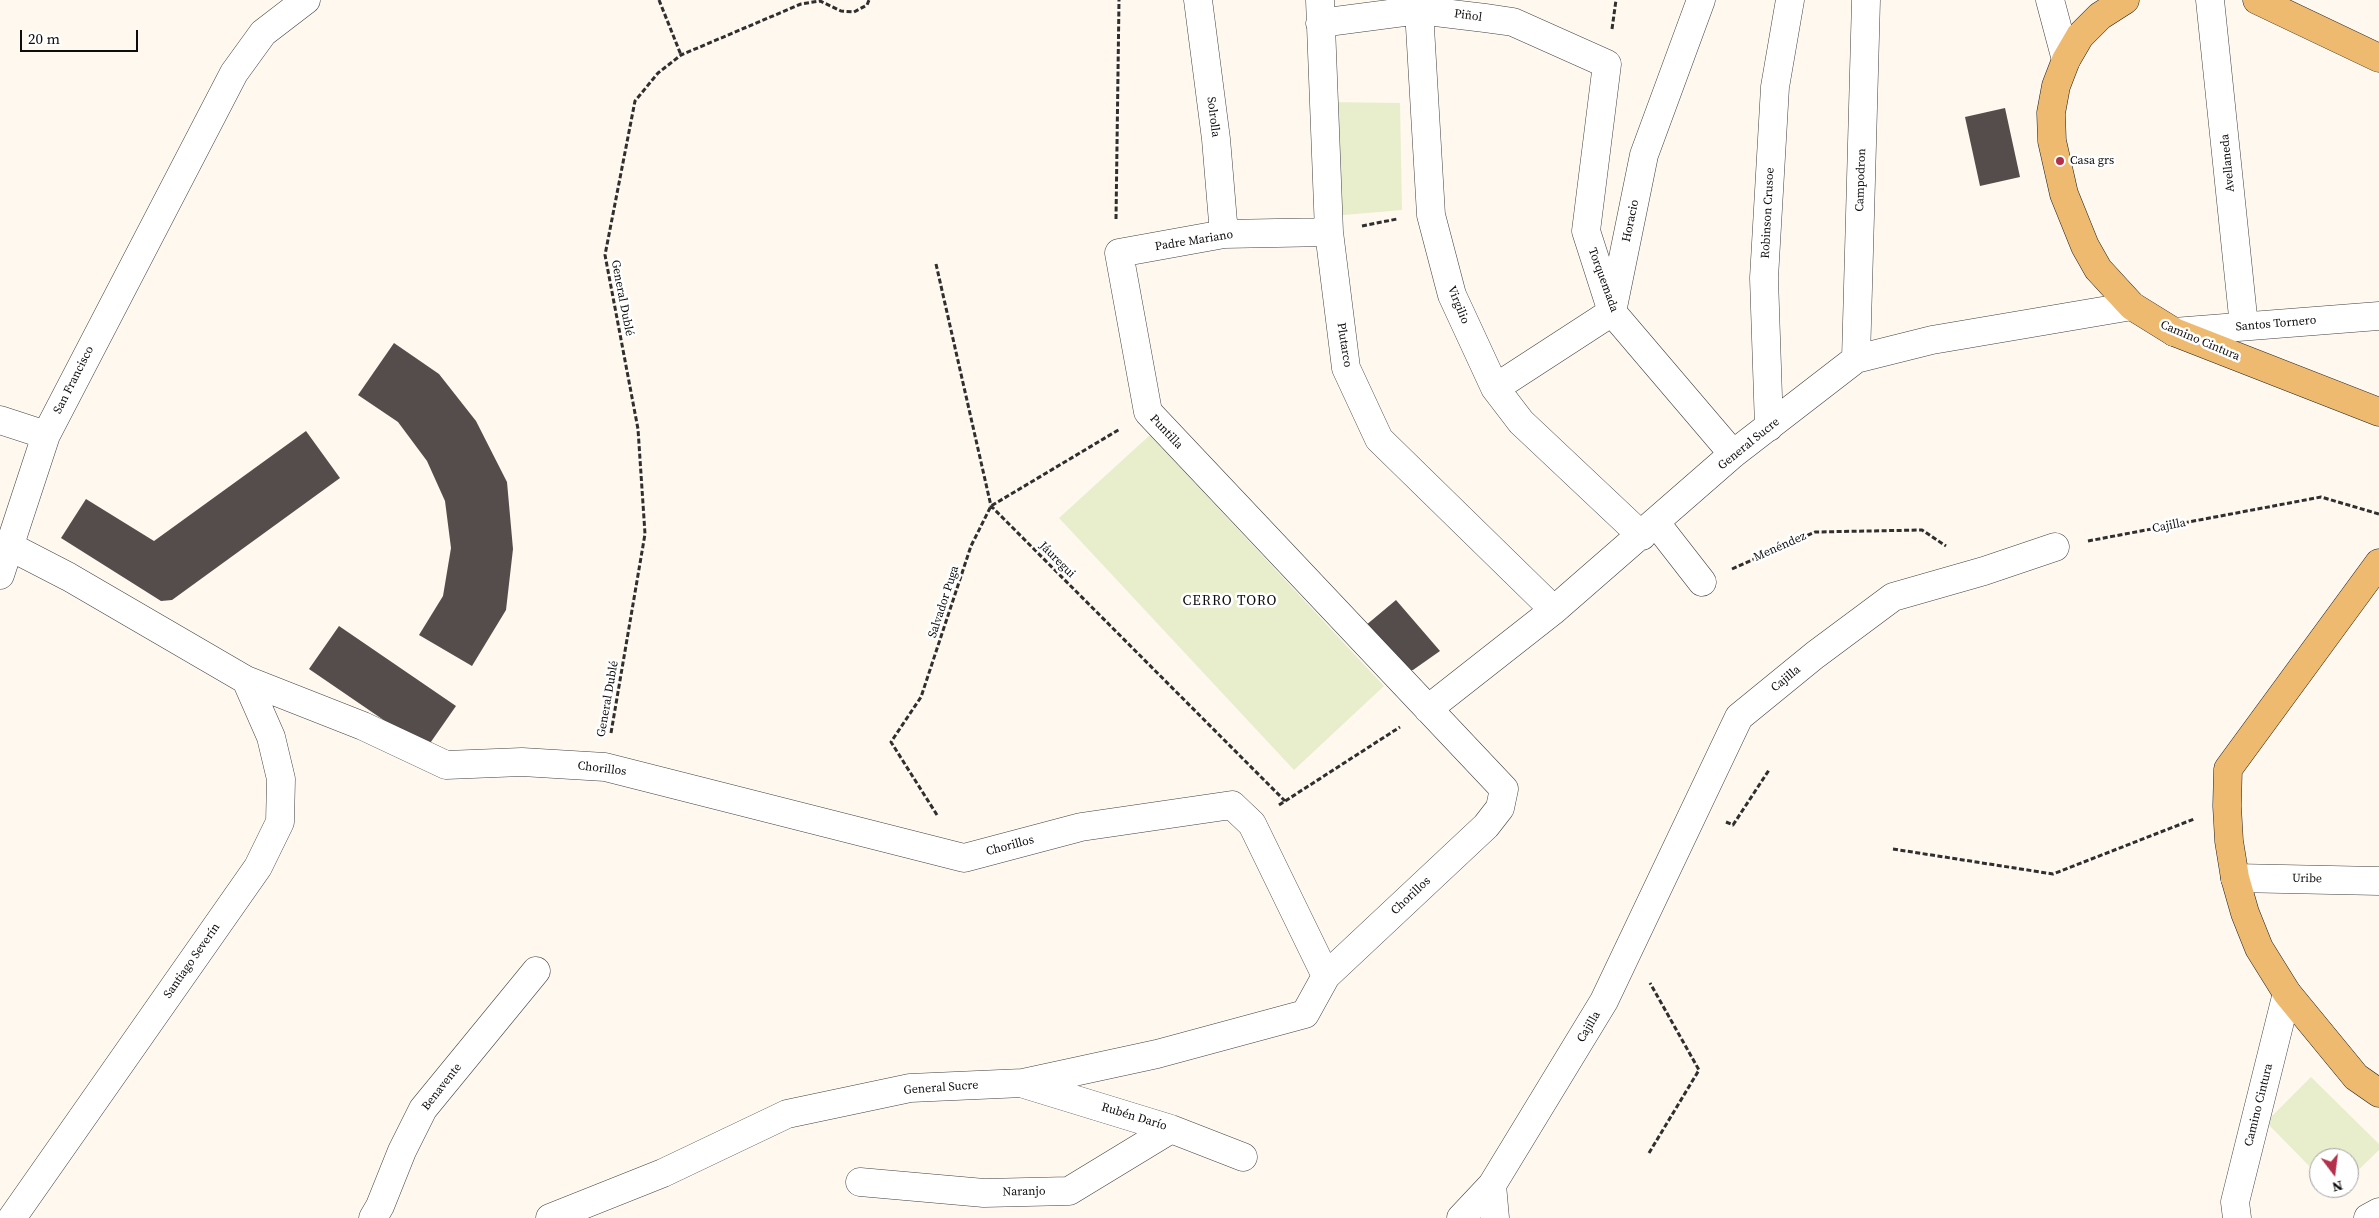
<!DOCTYPE html>
<html>
<head>
<meta charset="utf-8">
<style>
	body { margin:0 }
	#map { position:relative; width:2379px; height:1218px; overflow:hidden; background:#fef8ef; font-family:"Source Serif 4",serif }
	canvas { display:block }
	.north { position:absolute; left:2309px; top:1148px; width:50px; height:50px; box-sizing:border-box; background:#fff; border:1px solid #9e9e9e; border-radius:50%; rotate:165deg; font-size:14px; font-weight:700; line-height:20px; text-align:center; color:#0d0d0d }
	.north::after { content:''; display:block; margin:auto; width:18px; height:22px; background:#b3304b; clip-path:polygon(50% 0,100% 100%,50% 72%,0 100%) }
	.scale { position:absolute; left:20px; top:30px; width:118px; height:22px; box-sizing:border-box; border:2px solid #0d0d0d; border-top:0; padding-left:6px; font-size:15px; line-height:18px; white-space:nowrap; color:#0d0d0d; -webkit-text-stroke:4px #fff; paint-order:stroke }
</style>
</head>
<body>
<div id="map">
<canvas width="2379" height="1218"></canvas>
<div class="north">N</div>
<div class="scale">20 m</div>
</div>
<script>
const c = document.querySelector('canvas').getContext('2d');
c.lineJoin = 'round';
function fillPath(path, color) { c.fillStyle = color; c.fill(path, 'evenodd'); }
const shape = rows => new Path2D(rows.map(r => 'M' + r).join(''));
function strokePath(path, color, width, dash) { c.strokeStyle = color; c.lineWidth = width; c.lineCap = dash ? 'butt' : 'round'; c.setLineDash(dash || []); c.stroke(path); }
function write(font, color, halo, rows, align = 'center') {
  c.font = font + ' "Source Serif 4",serif'; c.lineWidth = 5; c.setLineDash([]); c.textBaseline = 'middle'; c.strokeStyle = halo; c.fillStyle = color; for (const [text, x, y, turn = 0] of rows) {
    c.save(); c.translate(x, y); c.rotate((+turn || 0) * Math.PI / 180); c.textAlign = isNaN(turn) ? turn : align; if (halo) c.strokeText(text, 0, 0); c.fillText(text, 0, 0); c.restore();
  }
}
fillPath(shape([
	[1328,102,1400,103,1402,210,1332,216],
	[1150,435,1384,686,1294,770,1059,518],
	[2311,1077,2379,1144,2379,1150,2349,1179,2349,1158,2319,1158,2319,1176,2266,1122]
]), '#e8eecc');
fillPath(shape([
	[2005,108,2020,177,1980,186,1965,117],
	[394,343,439,374,476,421,507,482,513,549,506,610,472,666,419,635,443,596,451,548,445,501,427,461,398,422,358,395],
	[306,431,340,478,172,600,161,601,61,538,86,499,154,541],
	[1396,600,1440,651,1413,670,1395,670,1359,631],
	[339,626,456,706,426,749,309,669]
]), '#554d4b');
const minor = shape([
	[1198,0,1216,139,1224,234],
	[1320,0,1329,232,1346,368,1379,439,1554,610],
	[2050,0,2066,60],
	[2210,0,2244,326],
	[1419,10,1431,215,1452,295,1495,388,1521,422,1642,536],
	[1320,23,1419,10,1485,18,1513,22,1607,64,1586,231,1612,312,1733,454],
	[2174,332,2379,316],
	[1856,359,1866,0],
	[1495,388,1612,312,1644,155,1701,0],
	[0,420,46,435],
	[1769,427,1764,278,1775,87,1790,0],
	[1656,523,1702,582],
	[9,546,69,577,246,680,363,726,446,765,522,762,605,767,964,858,1081,827,1232,805,1252,824,1326,976],
	[0,575,46,435,234,73,263,33,306,0],
	[1428,709,1554,610,1733,454,1856,359,1932,340,2132,306],
	[2235,878,2379,881],
	[1024,1084,1171,1129,1243,1157],
	[860,1182,984,1193,1069,1191,1171,1129],
	[1492,1185,1495,1218],
	[12,1218,258,867,280,822,281,779,271,737,246,680],
	[373,1218,380,1206,402,1151,423,1109,536,971],
	[550,1218,663,1173,787,1114,910,1088,1023,1083,1157,1054,1305,1014,1326,976,1486,826,1500,808,1504,789,1148,412,1119,253,1224,234,1329,232],
	[1461,1218,1492,1185,1604,1001,1739,717,1815,655,1893,597,1984,571,2055,547],
	[2237,1218,2235,1202,2287,993],
	[2368,1218,2379,1212]
]);
const major = shape([
	[2125,0,2100,16,2080,36,2066,60,2056,86,2051,113,2052,141,2064,194,2085,246,2098,269,2132,306,2174,332,2379,412],
	[2257,0,2379,58],
	[2379,563,2228,769,2227,806,2229,841,2235,878,2245,913,2259,948,2287,993,2356,1077,2379,1093]
]);
strokePath(minor, '#404040', 29);
strokePath(major, '#1e1e1e', 29);
strokePath(shape([
	[659,0,681,55],
	[1612,29,1616,0],
	[1116,219,1119,0],
	[1362,226,1397,219],
	[936,264,991,506,1285,801],
	[2088,541,2321,497,2379,514],
	[1732,569,1815,532,1922,530,1946,546],
	[611,733,645,534,638,429,605,255,635,101,658,73,681,55,801,4,820,1,841,11,854,12,867,5,869,0],
	[1279,805,1400,727],
	[937,815,891,742,921,697,971,546,991,506,1120,429],
	[1726,822,1733,825,1769,770],
	[1893,849,2053,874,2194,819],
	[1649,1153,1699,1070,1650,983]
]), '#2f2f2f', 3, [5, 2.5]);
strokePath(minor, '#fff', 28);
strokePath(major, '#eeba6f', 28);
for (const [x, y, r, color] of [
	[2060,161,5,"#b3304b"]
]) { const dot = new Path2D(); dot.arc(x, y, r, 0, 2 * Math.PI); c.fillStyle = color; c.fill(dot); strokePath(dot, '#fff', 2); }
write('12px', '#0d0d0d', '#fff', [
	["Piñol",1468,16,8],
	["Solrolla",1213,117,83],
	["Avellaneda",2228,163,-96],
	["Campodron",1861,180,-88],
	["Robinson Crusoe",1768,213,-87],
	["Horacio",1631,221,-78],
	["Padre Mariano",1194,241,-9],
	["Torquemada",1603,280,70],
	["General Dublé",622,298,79],
	["Virgilio",1458,305,68],
	["Santos Tornero",2276,324,-5],
	["Camino Cintura",2200,341,23],
	["Plutarco",1344,345,81],
	["San Francisco",74,380,-63],
	["Puntilla",1166,432,47],
	["General Sucre",1749,444,-39],
	["Cajilla",2169,526,-11],
	["Menéndez",1780,547,-24],
	["Jáuregui",1057,560,45],
	["Salvador Puga",944,602,-72],
	["Cajilla",1786,679,-39],
	["General Dublé",608,699,-80],
	["Chorillos",602,769,7],
	["Chorillos",1010,846,-15],
	["Uribe",2307,879,1],
	["Chorillos",1411,896,-43],
	["Santiago Severín",192,961,-55],
	["Cajilla",1589,1027,-59],
	["Benavente",442,1087,-52],
	["General Sucre",941,1088,-4],
	["Camino Cintura",2259,1105,-76],
	["Rubén Darío",1134,1117,17],
	["Naranjo",1024,1192,-1]
]);
write('12px', '#0d0d0d', '#fff', [
	["Casa grs",2070,161]
], 'left');
c.letterSpacing = '1px';
write('14px', '#0d0d0d', '#fff', [
	["CERRO TORO",1230,601]
]);
c.letterSpacing = '0px';
</script>
</body>
</html>
